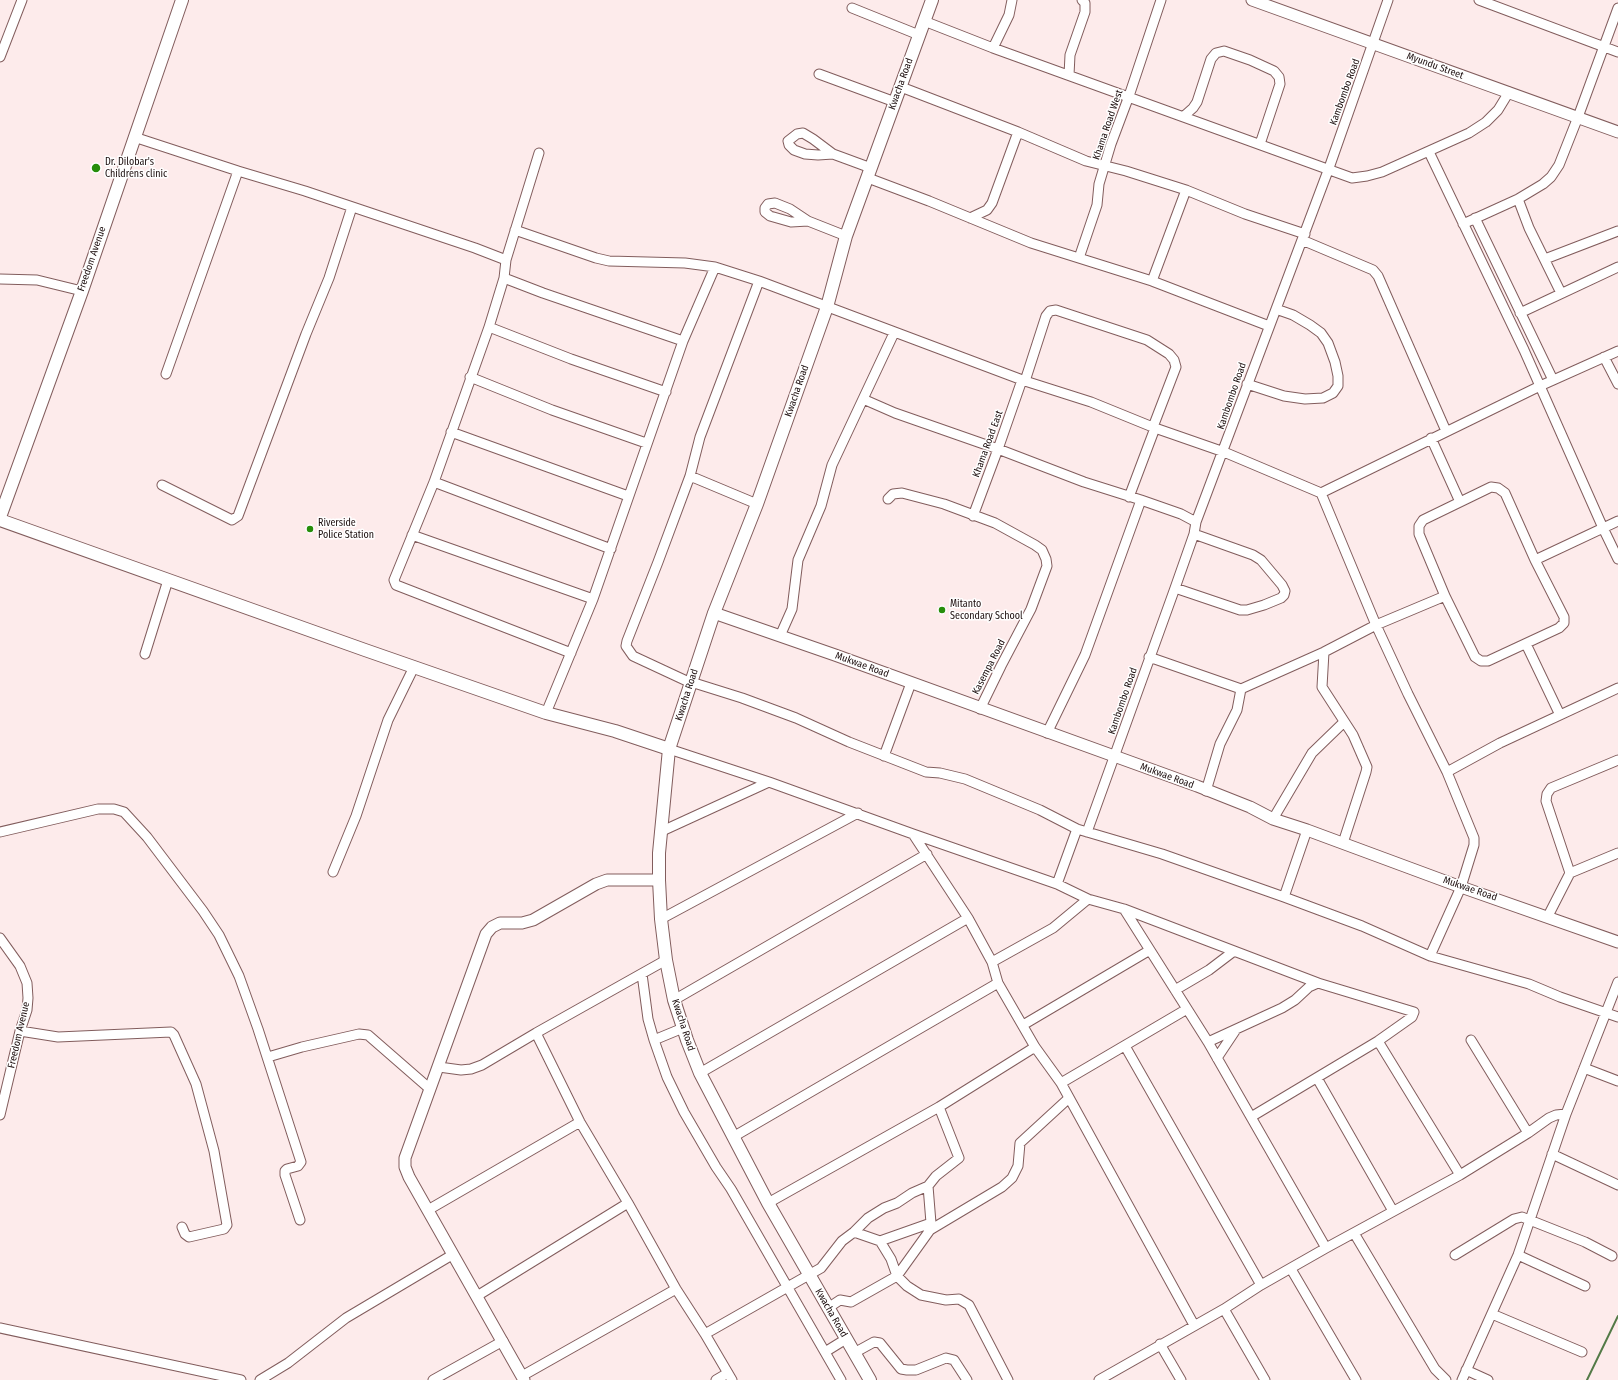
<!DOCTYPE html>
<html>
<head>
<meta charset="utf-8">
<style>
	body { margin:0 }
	canvas { display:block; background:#fdebeb }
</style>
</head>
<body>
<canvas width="1618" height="1380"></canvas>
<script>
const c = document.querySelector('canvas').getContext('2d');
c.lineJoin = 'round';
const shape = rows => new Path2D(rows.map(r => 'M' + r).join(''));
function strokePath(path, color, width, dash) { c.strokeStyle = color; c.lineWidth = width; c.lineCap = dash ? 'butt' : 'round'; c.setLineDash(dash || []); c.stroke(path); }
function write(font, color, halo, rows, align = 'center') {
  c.font = font + ' "Fira Sans Condensed",sans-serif'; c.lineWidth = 3; c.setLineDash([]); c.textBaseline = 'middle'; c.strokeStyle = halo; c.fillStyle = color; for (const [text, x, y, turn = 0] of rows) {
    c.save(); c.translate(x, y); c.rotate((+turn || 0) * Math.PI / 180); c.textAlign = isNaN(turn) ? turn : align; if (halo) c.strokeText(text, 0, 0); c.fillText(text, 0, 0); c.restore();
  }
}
strokePath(shape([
	[1587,1380,1618,1316]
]), '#537a47', 2);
const minor = shape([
	[1479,0,1618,52],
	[852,8,919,35],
	[924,21,993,48,1352,178,1367,176,1382,172,1469,133,1486,122,1498,110,1509,92],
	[993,48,1009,15,1012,0],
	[0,57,22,0],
	[819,74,895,102],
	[1069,75,1070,55,1085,12,1085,3,1082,0],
	[901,87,1018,132,1086,161,1126,171,1186,190,1245,214,1305,234],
	[1184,116,1193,108,1197,102,1211,59,1216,53,1224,51,1250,60,1274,71,1279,77,1280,84,1260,144],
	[134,137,238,171,166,374],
	[1429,152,1524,350,1603,528,1618,559],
	[833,154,818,155,805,154,794,150,789,145,788,141,797,134,803,133,813,139,833,154,871,168],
	[238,171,305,191,475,248,506,260],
	[868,178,929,201,1031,243,1152,281,1269,326],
	[1518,199,1529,228,1561,293],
	[970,218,987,210,992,203,1018,132],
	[1475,218,1553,380],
	[808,221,791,222,770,216,765,212,765,208,768,204,775,203,790,209,808,221,846,236],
	[1463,224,1518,199,1543,184,1551,177,1559,165,1578,117,1618,8],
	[515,230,596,258,609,261,685,263,715,267,759,281,1025,381,1091,402,1155,428,1224,452,1321,493,1376,625,1408,694,1447,772,1474,838,1474,845,1461,887,1430,956],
	[1302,240,1373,270,1378,276,1446,431],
	[1079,258,1097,205,1099,184,1111,144,1129,96,1161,0],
	[1545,259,1618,231],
	[504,278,543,293,683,341],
	[0,279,37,280,82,291],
	[1152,281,1186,190],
	[1520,313,1618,267],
	[489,327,504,278,506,260,539,153],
	[894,333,863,399,895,413,998,449,1084,482,1141,500],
	[1604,357,1618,384],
	[470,377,552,410,646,443],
	[1025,381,1046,316,1050,311,1056,310,1147,340,1169,354,1174,360,1176,367,1153,427],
	[1247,384,1284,396,1305,399,1323,398,1333,393,1338,386,1338,376,1335,362,1328,343,1321,333,1310,325,1293,315,1276,309],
	[451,432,628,496],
	[1431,438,1460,502],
	[690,476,757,504],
	[434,482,611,549],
	[162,485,232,520,238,516,306,334,329,278,352,207],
	[1491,487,1498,488,1505,493,1535,560,1564,617,1564,623,1559,628,1488,661,1481,661,1475,657,1445,596,1419,534,1419,526,1423,520,1491,487],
	[1321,493,1540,386,1618,351],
	[1129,497,1155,428],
	[888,499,893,494,902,493,944,504,995,523,1035,545,1042,550,1046,559,1047,566,1031,609,1001,666,980,709],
	[973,516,998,449,1022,380],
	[412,535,593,599],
	[1535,560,1618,521],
	[1175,588,1240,610,1247,610,1264,605,1281,598,1284,595,1285,591,1282,585,1261,560,1253,555,1194,534],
	[780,636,792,609,798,560,821,506,832,465,863,399],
	[1526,644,1560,715],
	[1324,652,1322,687,1353,735,1367,767,1366,772,1343,843],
	[571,653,396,585,394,580,434,482,489,327,571,359,666,392],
	[145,654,168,580],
	[1149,657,1241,689,1324,652,1376,625,1445,596],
	[691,682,742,698,796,718,849,742,926,772,940,773,965,779,1040,810,1077,829,1162,854,1284,897,1362,926,1430,956,1529,984,1560,997,1618,1017],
	[691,683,633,656,626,646,627,641,658,562,690,476,700,437,759,281],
	[546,713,593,599,683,341,715,267],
	[1047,733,1085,655,1141,500,1181,514,1196,522],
	[669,749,769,782,913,834,1057,884,1088,899,1124,909,1318,983,1414,1012,1412,1017,1378,1041,1251,1117],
	[884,756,911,683],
	[1447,772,1500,743,1618,688],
	[1206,791,1220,744,1237,710,1241,689],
	[1273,819,1312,753,1344,722],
	[0,832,98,809,114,809,124,812,147,837,203,911,219,935,239,976,258,1029,301,1162,298,1166,287,1169,285,1171,285,1175,300,1220],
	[660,832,769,782],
	[1087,832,1175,588,1194,534,1196,522,1329,168,1388,0],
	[913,834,968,918,992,962,998,983,1035,1047,1061,1083,1194,1325],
	[333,872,356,816,388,720,414,667],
	[1570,873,1546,801,1547,794,1551,788,1618,760],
	[1057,884,1077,829],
	[1284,897,1307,830],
	[1124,909,1208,1042,1326,1248],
	[1548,916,1570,873,1618,853],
	[661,919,858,813],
	[0,938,20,966,27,983,28,998,27,1010,20,1031,0,1115],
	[992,962,1053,928,1088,899],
	[642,974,648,1019,654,1040,667,1077,684,1112,716,1167,731,1189,841,1380],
	[1175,990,1209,970,1234,951],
	[674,1000,927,854],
	[1023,1025,1150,950],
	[20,1031,58,1037,171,1032,174,1035,196,1084,214,1151,227,1225,224,1229,189,1237,185,1234,182,1227],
	[536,1033,580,1122,628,1203,676,1289,705,1334,732,1380],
	[654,1040,683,1028],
	[1471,1040,1528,1133],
	[1378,1041,1460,1175],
	[1208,1042,1282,1008,1295,1000,1309,987,1318,983],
	[1125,1046,1261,1285],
	[268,1057,302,1047,359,1034,368,1035,430,1089],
	[1217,1058,1235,1031],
	[439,1067,461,1070,471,1069,482,1065,536,1033,666,960],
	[1584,1068,1618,1081],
	[700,1073,968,918],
	[1317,1078,1393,1211],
	[1061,1083,1187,1009],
	[733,1137,998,983],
	[1552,1154,1618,1185],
	[768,1203,939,1107,1035,1047],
	[428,1210,580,1122],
	[854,1232,880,1241,891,1259,897,1276,907,1286,921,1295,946,1300,959,1299,969,1305,1008,1380],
	[1354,1233,1435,1369,1446,1380],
	[880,1241,931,1223,928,1186,936,1176,959,1158,939,1107],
	[1455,1255,1514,1219,1522,1217,1585,1242,1612,1256],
	[1518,1255,1585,1286],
	[1291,1269,1356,1380],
	[477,1296,628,1203],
	[828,1308,840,1300,851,1302,897,1276,930,1230,1002,1187,1012,1178,1018,1166,1020,1143,1069,1098],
	[1224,1309,1265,1380],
	[1492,1314,1582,1352],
	[0,1328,241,1380],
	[705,1334,821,1268,842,1241,854,1232,868,1218,884,1208,897,1203,912,1193,928,1186],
	[1160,1344,1181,1380],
	[825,1352,846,1339],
	[854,1353,874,1342,880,1343,901,1369,907,1370,916,1370,946,1358,954,1360,967,1380],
	[1466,1370,1488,1380],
	[522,1376,676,1289],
	[260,1380,288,1363,346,1318,452,1255],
	[433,1380,503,1341],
	[716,1380,728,1373],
	[1099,1380,1224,1309,1261,1285,1326,1248,1460,1175,1528,1133,1549,1118,1556,1115,1566,1114],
	[1462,1380,1518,1255,1566,1114,1618,982]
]);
const tertiary = shape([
	[1252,0,1618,132],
	[714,613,835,655,1197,786,1250,807,1273,819,1307,830,1461,887,1618,942],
	[524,1380,409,1177,405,1167,405,1158,486,934,492,927,500,923,522,923,533,920,596,884,607,880,659,880]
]);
const secondary = shape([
	[0,517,82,291,182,0],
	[0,520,365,650,546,713,615,731,669,749],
	[870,1380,768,1203,700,1073,687,1040,674,1000,666,960,661,919,659,880,659,853,669,749,714,613,757,504,827,307,846,236,932,0]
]);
strokePath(minor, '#825d5d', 11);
strokePath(tertiary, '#825d5d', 13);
strokePath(secondary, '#825d5d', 14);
strokePath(minor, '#fff', 9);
strokePath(tertiary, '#fff', 11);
strokePath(secondary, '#fff', 12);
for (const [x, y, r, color] of [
	[96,168,5,"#268d0a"],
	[310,529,4,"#268d0a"],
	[942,610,4,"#268d0a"]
]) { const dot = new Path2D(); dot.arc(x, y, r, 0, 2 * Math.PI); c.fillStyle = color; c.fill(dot); strokePath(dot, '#fff', 1.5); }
write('10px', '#1b0d0d', '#fff', [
	["Myundu Street",1435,66,20],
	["Kwacha Road",901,84,-70],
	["Kambombo Road",1345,92,-70],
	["Khama Road West",1108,125,-71],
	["Freedom Avenue",92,259,-71],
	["Kwacha Road",797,391,-71],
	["Kambombo Road",1232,396,-71],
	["Khama Road East",988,444,-70],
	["Mukwae Road",862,665,20],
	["Kasempa Road",989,667,-63],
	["Kwacha Road",687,695,-72],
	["Kambombo Road",1123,701,-71],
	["Mukwae Road",1167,776,20],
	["Mukwae Road",1470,889,19],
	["Kwacha Road",683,1025,72],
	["Freedom Avenue",19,1035,-77],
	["Kwacha Road",831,1313,60]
]);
write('10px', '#1b0d0d', '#fff', [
	["Dr. Dilobar's",105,162],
	["Childrens clinic",105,174],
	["Riverside",318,523],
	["Police Station",318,535],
	["Mitanto",950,604],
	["Secondary School",950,616]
], 'left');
</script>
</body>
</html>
